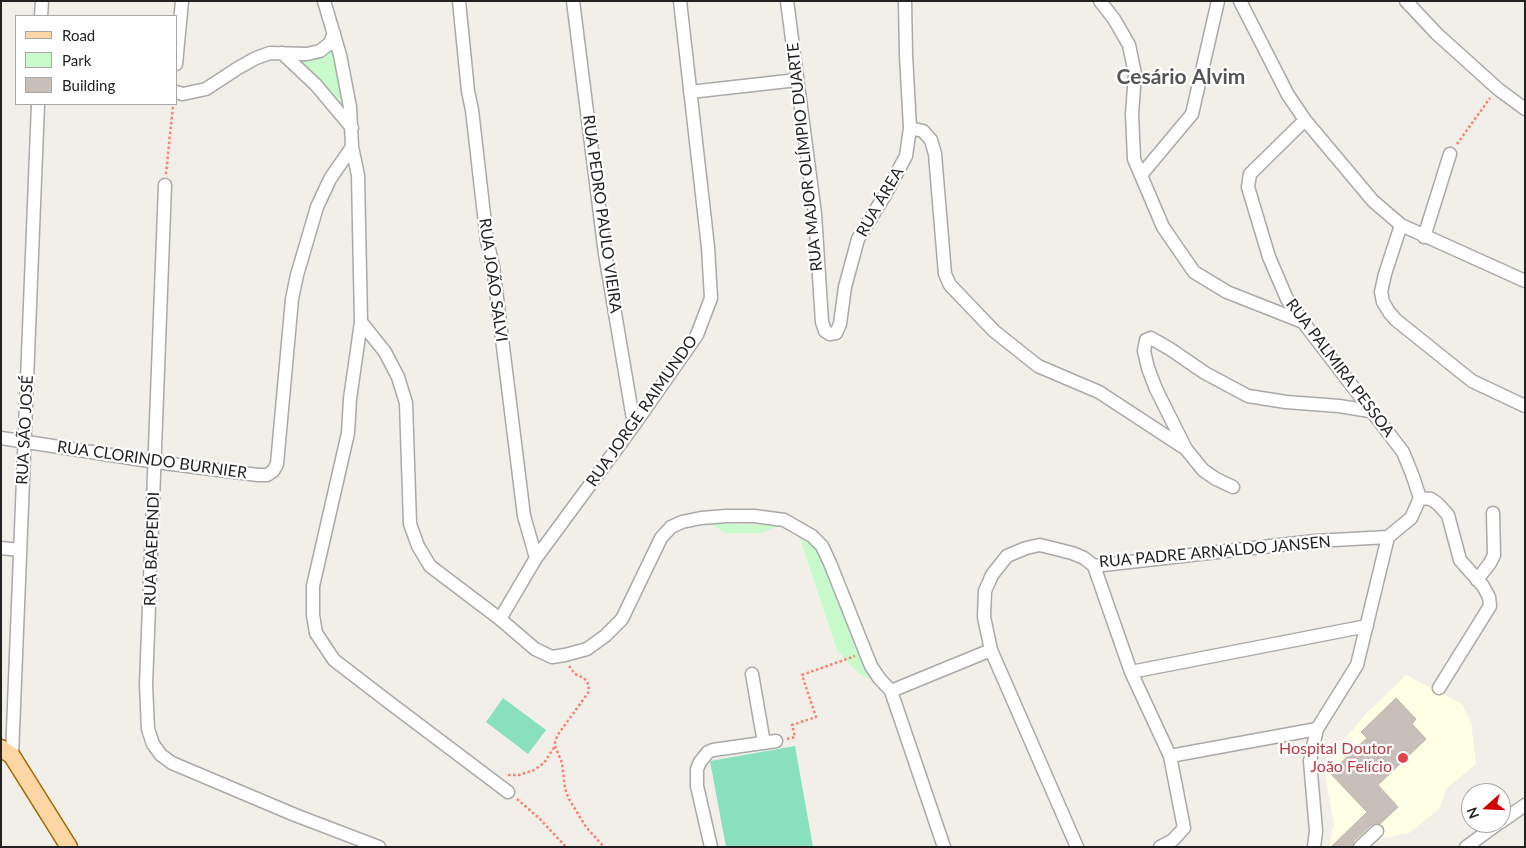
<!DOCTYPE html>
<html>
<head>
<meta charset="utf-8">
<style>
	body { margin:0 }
	#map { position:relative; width:1526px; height:848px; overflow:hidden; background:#f2efe9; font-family:Lato,sans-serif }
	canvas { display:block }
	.frame { position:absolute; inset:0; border:2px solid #222; pointer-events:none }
	.legend { position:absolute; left:15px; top:15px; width:162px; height:90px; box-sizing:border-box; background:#fff; border:1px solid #a7a7a7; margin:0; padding:6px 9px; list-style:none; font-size:15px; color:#222 }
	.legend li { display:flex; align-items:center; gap:10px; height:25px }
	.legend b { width:25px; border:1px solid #a7a7a7 }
	.north { position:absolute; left:1461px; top:783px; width:50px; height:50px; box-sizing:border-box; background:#fff; border:1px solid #a7a7a7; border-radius:50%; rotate:250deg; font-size:14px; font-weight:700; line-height:20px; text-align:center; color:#222 }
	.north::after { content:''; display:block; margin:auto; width:18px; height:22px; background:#d40000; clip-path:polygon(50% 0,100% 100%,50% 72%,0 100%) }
</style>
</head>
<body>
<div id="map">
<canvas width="1526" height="848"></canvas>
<div class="frame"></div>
<ul class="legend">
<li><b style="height:6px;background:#fcd6a4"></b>Road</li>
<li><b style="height:14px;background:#c8facc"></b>Park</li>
<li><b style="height:14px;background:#c7bfb8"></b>Building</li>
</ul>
<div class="north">N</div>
</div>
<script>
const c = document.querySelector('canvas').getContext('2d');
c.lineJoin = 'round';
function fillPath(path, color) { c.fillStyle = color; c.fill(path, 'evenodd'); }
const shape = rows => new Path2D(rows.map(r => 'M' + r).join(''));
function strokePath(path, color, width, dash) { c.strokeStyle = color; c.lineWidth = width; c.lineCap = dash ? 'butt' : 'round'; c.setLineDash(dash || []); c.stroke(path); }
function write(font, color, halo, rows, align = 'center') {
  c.font = font + ' Lato,sans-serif'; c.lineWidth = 4.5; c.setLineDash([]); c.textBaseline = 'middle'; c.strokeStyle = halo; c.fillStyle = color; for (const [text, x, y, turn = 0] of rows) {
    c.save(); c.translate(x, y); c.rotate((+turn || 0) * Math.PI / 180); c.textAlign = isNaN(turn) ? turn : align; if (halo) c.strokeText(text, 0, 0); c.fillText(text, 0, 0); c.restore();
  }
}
fillPath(shape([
	[1406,675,1462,704,1471,722,1476,764,1447,788,1439,809,1409,833,1375,840,1368,847,1329,847,1334,824,1324,770,1334,752,1364,716]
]), '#ffffe5');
fillPath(shape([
	[333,46,347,114,298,62,298,58],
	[709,523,778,526,761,533,726,533],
	[796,527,812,536,884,685,859,674,837,650]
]), '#c8facc');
fillPath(shape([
	[503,698,546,730,528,754,486,722],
	[795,746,813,847,726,847,710,761]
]), '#88e0be');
const building = shape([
	[1396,698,1416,719,1412,724,1426,739,1378,785,1398,807,1380,824,1376,823,1371,825,1354,841,1352,847,1331,847,1367,812,1330,773,1367,738,1361,732,1396,698]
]);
fillPath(building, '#c7bfb8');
strokePath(building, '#c4b6ab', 1);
const minor = shape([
	[324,1,340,55,350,107,352,147,358,175,361,322,350,399,348,433,313,586,313,615,316,633,334,660,390,703,508,792],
	[459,1,468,91,472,110,487,241,493,266,524,516,536,558],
	[573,1,605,254,634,425],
	[787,1,815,214,822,322,825,331,830,334,836,333,840,324,845,287,858,239,885,195,906,156,910,128,906,55,905,1],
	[1100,1,1114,19,1129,45,1135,74,1132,114,1134,159,1163,227,1194,272,1227,292,1303,322],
	[1240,1,1288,95,1305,120,1373,201,1401,225,1525,281],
	[1406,1,1437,34,1498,89,1525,109],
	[41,16,42,1],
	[282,53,316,85,352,128],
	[176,64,182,1],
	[176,92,183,94,206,89,238,68,256,58,270,53,307,54,320,51,330,43,334,33],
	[690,92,797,80],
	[1305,120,1250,174,1248,187,1269,257,1287,299,1303,322,1403,452,1412,474,1420,498,1411,518,1388,537],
	[910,128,923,131,931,140,935,154,945,274,950,285,994,331,1038,366,1099,392,1186,449,1203,470,1216,479,1233,487],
	[1141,175,1192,114,1218,1],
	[165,185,146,685,148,729,153,744,161,755,172,763,295,815,379,847],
	[1401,225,1385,274,1381,292,1383,302,1389,312,1396,320,1472,381,1525,406],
	[1424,237,1450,154],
	[361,322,385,352,398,377,406,403,410,524,418,546,430,566,500,619,535,649,552,657,565,655,587,649,605,636,622,619,661,538,671,527,682,522,701,518,727,516,754,516,784,520,812,536,822,546,830,563,871,666,879,678,891,691,944,847],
	[1,438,156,462,258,475,267,475,273,471,277,464,292,299,297,275,317,207,330,179,352,147],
	[1186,449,1156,389,1148,368,1144,351,1146,340,1151,338,1170,349,1205,373,1248,396,1286,402,1339,406,1370,411],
	[1420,498,1431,499,1438,504,1448,515,1460,560,1483,586,1489,597,1490,606,1439,688],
	[1,548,20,550],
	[1094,566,1131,672,1170,756,1184,828,1173,840,1160,847],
	[1477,580,1490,563,1494,555,1493,513],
	[500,619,536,558,634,425,697,335,711,298,708,247,680,1],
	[1131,672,1367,626],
	[752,674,764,743],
	[891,691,991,650],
	[12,756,38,104],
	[1170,756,1317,729],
	[1501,822,1525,805],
	[711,847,697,786,697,769,700,762,708,752,713,750,776,741],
	[1077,847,991,650,984,617,985,591,992,575,1007,556,1026,548,1040,545,1072,553,1084,558,1094,566,1315,541,1388,537,1357,665,1317,729,1310,761,1316,831,1314,847],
	[1360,847,1377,831],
	[1466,847,1499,823]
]);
const major = shape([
	[1,748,12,756,69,847]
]);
strokePath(minor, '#a9a9a9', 15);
strokePath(major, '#a06b00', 19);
strokePath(shape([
	[1457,144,1490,98],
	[166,174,173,105],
	[569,666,575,674,584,678,589,685,588,693,559,733,555,741,555,746,562,763,565,789,569,799,586,827,604,847],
	[787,739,795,737,792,725,816,717,802,675,855,656],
	[508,775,519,775,534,770,544,763,555,746],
	[517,799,539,818,566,847]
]), '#fa8072', 2.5, [2.5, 2.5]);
strokePath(minor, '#fff', 12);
strokePath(major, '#fcd6a4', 16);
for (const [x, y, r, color] of [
	[1403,758,6,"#e0444e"]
]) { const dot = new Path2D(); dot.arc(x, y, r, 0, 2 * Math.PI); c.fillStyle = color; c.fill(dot); strokePath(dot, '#fff', 2); }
write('16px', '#222', '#fff', [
	["RUA MAJOR OLÍMPIO DUARTE",805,157,-96],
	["RUA ÁREA",880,202,-60],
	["RUA PEDRO PAULO VIEIRA",602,214,82],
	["RUA JOÃO SALVI",493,280,82],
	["RUA PALMIRA PESSOA",1340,368,53],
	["RUA JORGE RAIMUNDO",642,411,-55],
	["RUA SÃO JOSÉ",25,430,-87],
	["RUA CLORINDO BURNIER",152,460,8],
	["RUA BAEPENDI",152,549,-88],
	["RUA PADRE ARNALDO JANSEN",1215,552,-5]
]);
write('16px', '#be3a42', '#fff', [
	["Hospital Doutor",1392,749],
	["João Felício",1392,767]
], 'right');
write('bold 21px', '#555', '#fff', [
	["Cesário Alvim",1181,77]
]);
</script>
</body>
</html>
